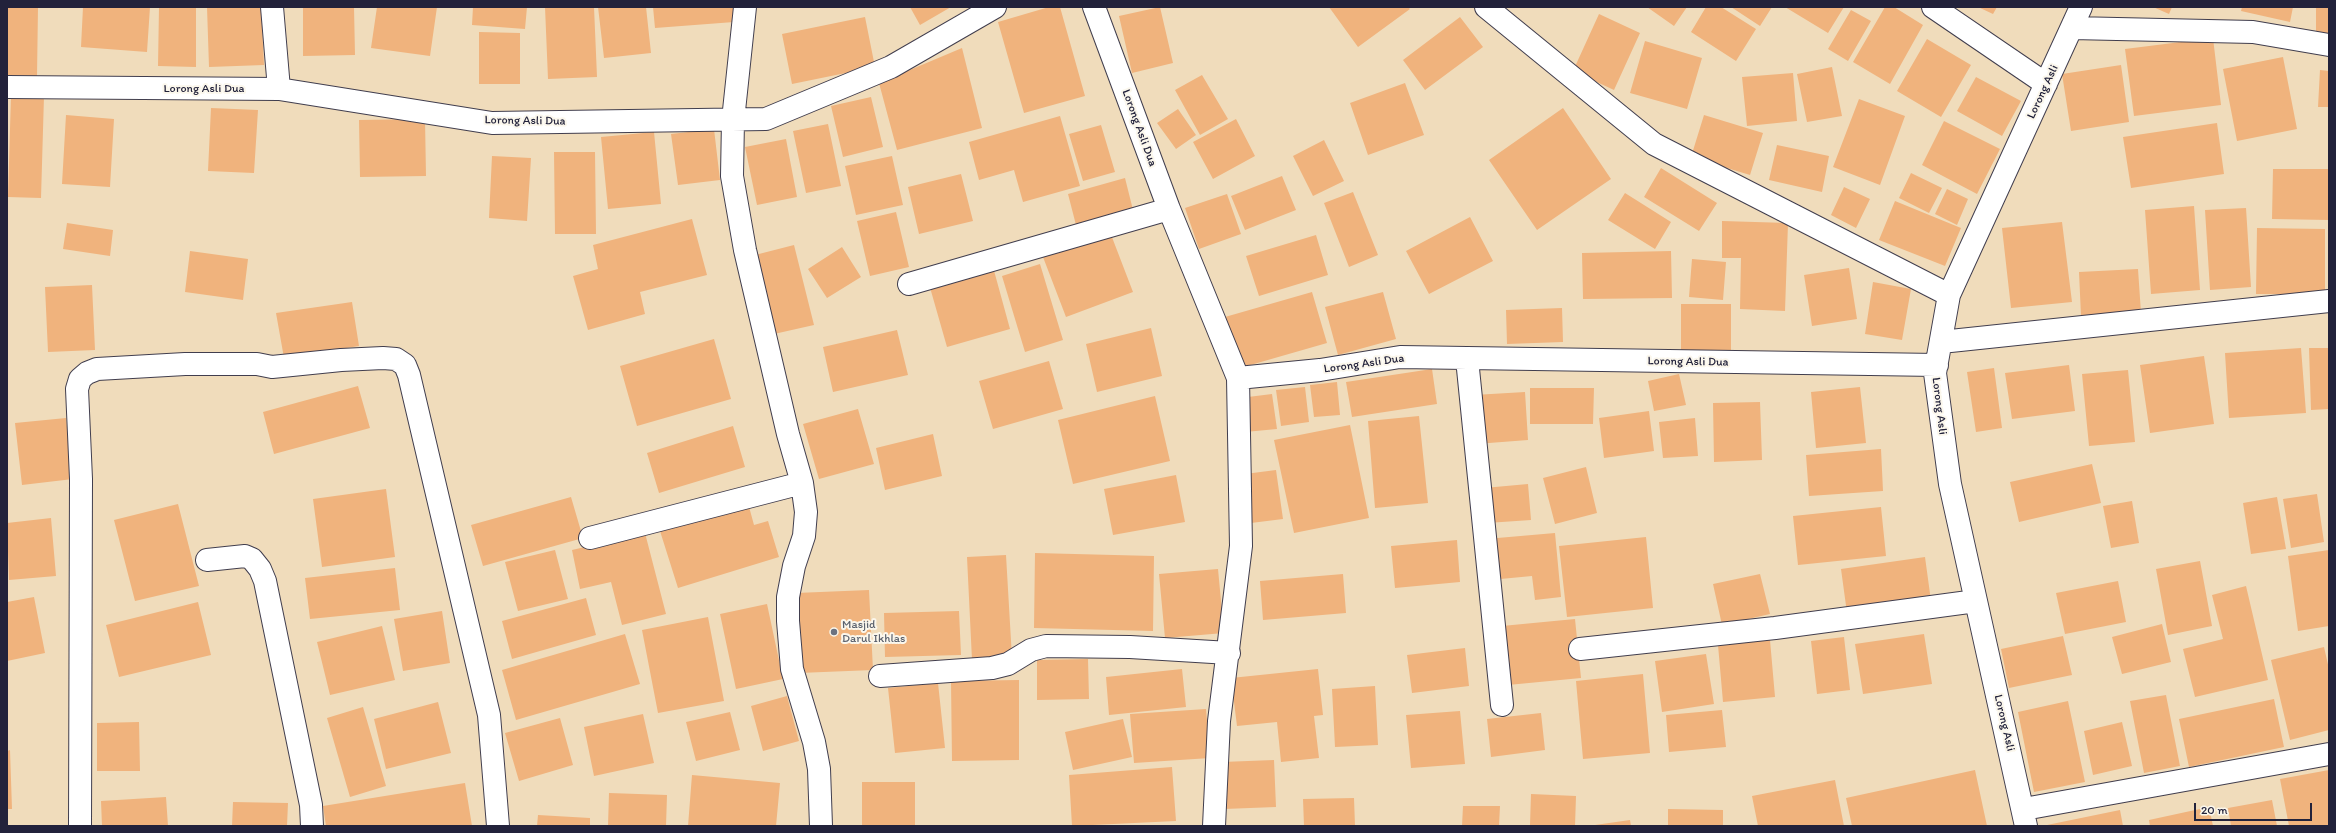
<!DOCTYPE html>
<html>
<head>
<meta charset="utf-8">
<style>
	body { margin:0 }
	#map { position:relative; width:2336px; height:833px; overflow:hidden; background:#f0dcbb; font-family:Itim,sans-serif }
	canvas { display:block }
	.frame { position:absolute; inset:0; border:8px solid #22223b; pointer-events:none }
	.scale { position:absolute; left:2194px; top:803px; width:118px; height:18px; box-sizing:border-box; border:2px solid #22223b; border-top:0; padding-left:5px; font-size:12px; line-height:14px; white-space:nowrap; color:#22223b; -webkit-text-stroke:3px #fbf7ec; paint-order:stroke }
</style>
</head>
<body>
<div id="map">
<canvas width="2336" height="833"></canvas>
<div class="frame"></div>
<div class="scale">20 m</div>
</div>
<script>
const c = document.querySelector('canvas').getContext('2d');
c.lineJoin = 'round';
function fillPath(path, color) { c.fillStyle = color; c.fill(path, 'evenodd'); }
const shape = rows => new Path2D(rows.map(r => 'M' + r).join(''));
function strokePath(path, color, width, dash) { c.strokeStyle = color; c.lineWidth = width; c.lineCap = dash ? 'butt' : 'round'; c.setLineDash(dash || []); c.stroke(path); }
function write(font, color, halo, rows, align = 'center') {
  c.font = font + ' Itim,sans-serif'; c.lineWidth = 4; c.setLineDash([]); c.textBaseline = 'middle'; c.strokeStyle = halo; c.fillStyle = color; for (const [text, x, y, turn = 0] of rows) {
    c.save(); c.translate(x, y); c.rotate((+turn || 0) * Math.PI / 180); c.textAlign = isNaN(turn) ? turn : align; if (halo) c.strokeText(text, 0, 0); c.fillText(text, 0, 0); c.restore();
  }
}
fillPath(shape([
	[7,7,38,7,37,76,7,75],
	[83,7,150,7,147,52,81,47],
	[159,7,196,7,196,67,158,66],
	[207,7,261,7,264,65,209,67],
	[303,7,354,7,355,55,303,56],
	[377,7,437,7,430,56,371,48],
	[473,7,527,7,525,29,472,25],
	[545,7,594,7,597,77,548,79],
	[598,7,646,7,651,53,604,58],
	[653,7,733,7,734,22,655,28],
	[910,7,951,7,920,25],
	[1049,7,1060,7,1085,96,1024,113,998,22],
	[1160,7,1173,63,1132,73,1119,16],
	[1329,7,1408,7,1410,9,1358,47],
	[1647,7,1687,7,1674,26],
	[1706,7,1721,7,1756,29,1736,61,1691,32],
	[1731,7,1772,7,1760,26],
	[1785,7,1844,7,1828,33],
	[1885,7,1894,7,1923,25,1890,84,1853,62],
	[1978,7,1997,7,1993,14],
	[2153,7,2172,7,2169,14],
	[2242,7,2293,7,2290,22,2241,11],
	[2316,7,2329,8,2329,37,2316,37],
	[1851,10,1871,21,1848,61,1828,49],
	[1599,14,1640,33,1614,90,1573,71],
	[865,17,875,67,792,84,782,34],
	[1460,17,1483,47,1425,90,1403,60],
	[479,32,520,33,520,84,479,84],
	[2213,38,2221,105,2134,116,2125,49],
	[1927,39,1971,65,1941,117,1897,91],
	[1645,41,1702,58,1687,109,1630,93],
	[962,48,982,128,897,150,879,83],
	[2283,57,2297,129,2237,141,2223,69],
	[2121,65,2129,122,2071,131,2062,74],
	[1832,67,1842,116,1807,122,1797,74],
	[2320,70,2329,71,2329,107,2318,107],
	[1793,73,1797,121,1747,126,1742,77],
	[1202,75,1228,119,1200,135,1175,90],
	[1976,77,2021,101,2002,136,1957,111],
	[1405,83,1424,135,1368,155,1350,103],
	[11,95,44,96,41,198,8,197],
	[871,97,883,147,843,157,831,106],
	[1859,99,1905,116,1880,185,1833,167],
	[211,108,258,110,254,173,208,171],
	[1563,108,1611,179,1537,230,1489,160],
	[1178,109,1196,135,1176,149,1157,123],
	[66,115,114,119,110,187,62,184],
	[1704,115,1763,133,1750,175,1691,157],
	[1060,116,1080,186,1023,202,1014,170,979,180,969,142],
	[425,119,426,176,360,177,359,120],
	[1236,119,1255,156,1213,179,1193,142],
	[1944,121,2000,149,1977,194,1922,165],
	[2217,123,2224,174,2131,188,2123,137],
	[828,124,841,186,806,193,793,131],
	[1101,125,1115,172,1083,181,1069,134],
	[714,129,720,180,678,185,671,134],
	[654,132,661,204,608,209,601,137],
	[786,139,797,197,757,205,745,147],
	[1324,140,1344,181,1313,196,1293,156],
	[1777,145,1829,156,1822,192,1769,180],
	[554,152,595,152,596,234,555,234],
	[492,156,531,158,527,221,489,218],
	[892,156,903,205,856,215,845,166],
	[1661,168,1717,203,1699,231,1644,197],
	[2273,169,2329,169,2329,220,2272,219],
	[1911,173,1942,188,1929,213,1899,198],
	[961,174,973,221,919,234,908,187],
	[1282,176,1296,210,1245,230,1231,196],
	[1125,178,1133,210,1076,225,1068,194],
	[1844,187,1870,199,1856,228,1831,215],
	[1947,189,1968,199,1957,225,1935,214],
	[1353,192,1378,255,1349,267,1324,203],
	[1625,193,1671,222,1655,249,1608,220],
	[1227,194,1241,234,1199,249,1185,208],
	[1895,201,1961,228,1945,266,1879,240],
	[2194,206,2200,290,2151,294,2145,210],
	[2246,208,2251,287,2210,290,2205,210],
	[896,212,909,267,870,276,857,221],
	[1470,217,1493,261,1429,294,1406,251],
	[692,219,707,275,640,292,645,314,588,330,573,276,598,269,593,245],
	[1722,221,1788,223,1785,311,1740,309,1741,258,1722,258],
	[2062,222,2072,302,2011,308,2002,228],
	[67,223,113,230,110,256,63,249],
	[2257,228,2325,229,2325,294,2256,294],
	[1110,232,1133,292,1066,317,1043,257],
	[1316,235,1328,275,1259,296,1246,256],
	[794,245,814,325,774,334,755,255],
	[842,247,861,277,827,298,808,269],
	[190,251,248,259,243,300,185,292],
	[1671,251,1672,298,1583,299,1582,253],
	[1692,259,1726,262,1723,300,1689,297],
	[1040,264,1063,340,1025,352,1002,276],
	[993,267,1010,329,947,347,929,284],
	[1849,268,1857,319,1812,326,1804,275],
	[2138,269,2141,313,2081,316,2079,272],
	[1873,282,1911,289,1902,340,1865,334],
	[92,285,95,350,48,352,45,287],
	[1312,292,1327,343,1240,368,1225,317],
	[1383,292,1396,339,1338,355,1325,307],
	[352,302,359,346,284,358,276,313],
	[1681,304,1731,304,1731,352,1681,352],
	[1562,308,1563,342,1507,344,1506,310],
	[1151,328,1162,376,1097,392,1086,344],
	[897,330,908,375,833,392,823,347],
	[714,339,731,399,637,426,620,366],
	[2301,348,2306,413,2229,418,2225,353],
	[2309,348,2329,348,2329,409,2311,410],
	[2204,356,2214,424,2150,433,2140,365],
	[1049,361,1063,409,993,429,979,381],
	[2069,365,2075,411,2012,419,2005,373],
	[1994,368,2002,428,1976,432,1967,372],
	[1432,369,1437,404,1352,417,1346,382],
	[2128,370,2135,442,2089,446,2082,374],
	[1679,374,1686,405,1654,411,1648,381],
	[1337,382,1340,415,1314,417,1310,385],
	[358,386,370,428,274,454,263,412],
	[1305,387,1309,422,1281,426,1276,390],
	[1860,387,1866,443,1816,448,1811,392],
	[1530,388,1594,388,1593,424,1530,424],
	[1525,392,1528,440,1476,444,1474,395],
	[1272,394,1277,429,1245,432,1240,398],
	[1155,396,1170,461,1073,484,1058,420],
	[1760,402,1762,460,1714,462,1713,403],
	[858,409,874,464,819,479,803,424],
	[1649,411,1654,451,1604,458,1599,418],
	[1419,416,1428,503,1375,508,1368,421],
	[66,418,73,479,22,485,15,423],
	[1695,418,1698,456,1663,458,1659,422],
	[1350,425,1369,518,1294,533,1274,440],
	[733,426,745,467,659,493,647,453],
	[933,434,942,476,885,490,876,448],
	[1881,449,1883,491,1809,496,1806,455],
	[2092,464,2101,503,2019,522,2010,482],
	[1586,467,1597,513,1555,524,1543,478],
	[1276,470,1283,519,1251,523,1245,474],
	[1176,475,1185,522,1113,535,1104,489],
	[1528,484,1531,520,1487,523,1484,488],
	[386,489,395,557,322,567,313,499],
	[2317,494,2324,542,2291,548,2283,499],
	[571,497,583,538,483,566,471,525],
	[2277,497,2286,549,2251,554,2243,503],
	[2132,501,2139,543,2111,548,2103,506],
	[748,503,754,525,768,521,779,557,678,588,660,531],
	[178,504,199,586,135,601,114,520],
	[1881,507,1886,556,1798,565,1793,516],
	[51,518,56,576,9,580,7,523],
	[645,533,666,614,622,625,611,582,580,589,572,550],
	[1555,533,1561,597,1535,600,1532,576,1490,580,1486,539],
	[1646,537,1653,608,1567,617,1559,546],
	[1457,540,1460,582,1395,588,1391,546],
	[555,550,568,599,518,611,505,562],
	[2329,550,2329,626,2298,631,2288,556],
	[1035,553,1154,556,1153,631,1034,628],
	[1006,555,1012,658,972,660,967,557],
	[1925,557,1931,601,1847,613,1841,569],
	[2200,561,2212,626,2168,635,2156,569],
	[395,568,400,610,310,619,305,578],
	[1218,569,1224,633,1165,638,1159,574],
	[1343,574,1346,613,1263,620,1260,581],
	[1760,574,1770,614,1722,625,1713,584],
	[2118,581,2126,622,2065,634,2056,593],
	[2246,586,2268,680,2195,697,2183,649,2223,639,2212,595],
	[869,590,873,670,799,673,796,593],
	[34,597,45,653,7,661,7,602],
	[586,598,596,635,512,659,502,621],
	[198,602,211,655,119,677,106,625],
	[767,604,783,679,736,689,720,614],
	[442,611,450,663,403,671,394,619],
	[959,611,961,655,885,657,884,613],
	[708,617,724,701,658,713,642,630],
	[1575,619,1581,678,1508,685,1502,626],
	[2162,624,2171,662,2122,674,2112,637],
	[382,626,395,680,330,695,317,642],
	[625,634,640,684,516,720,502,670],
	[1924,634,1932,684,1863,694,1855,644],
	[2063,636,2072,675,2009,688,2001,649],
	[1844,637,1850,690,1817,694,1811,641],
	[1770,640,1775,697,1723,702,1718,645],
	[2324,647,2329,669,2329,730,2290,740,2271,660],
	[1465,648,1469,686,1412,693,1407,655],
	[1706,654,1714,704,1662,712,1655,661],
	[1088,659,1089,699,1037,700,1037,660],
	[1182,669,1186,707,1109,715,1106,677],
	[1318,669,1323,715,1314,716,1319,758,1281,762,1277,722,1237,726,1231,678],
	[1643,674,1650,753,1583,759,1576,681],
	[1019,680,1019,760,952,761,951,681],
	[938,683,945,748,895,753,888,688],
	[1375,686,1378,745,1335,747,1332,689],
	[2166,695,2180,766,2144,773,2130,701],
	[787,696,799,741,763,751,751,706],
	[2274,699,2284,747,2189,767,2179,719],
	[2068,701,2085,782,2034,792,2018,712],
	[438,702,451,753,386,769,374,719],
	[363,707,386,786,350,797,327,718],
	[1206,709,1210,758,1134,763,1130,714],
	[1722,710,1726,747,1669,752,1666,715],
	[1460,711,1465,764,1411,768,1406,715],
	[730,712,740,750,696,761,686,722],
	[1541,713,1545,750,1491,757,1487,719],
	[643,714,654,763,594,776,584,727],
	[560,718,573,765,519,781,505,733],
	[1123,719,1132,757,1073,770,1065,732],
	[139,722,140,771,97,771,97,723],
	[2122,722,2132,766,2093,775,2084,731],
	[10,750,12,809,7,809,7,751],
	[1274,760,1276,807,1224,809,1222,762],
	[1172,767,1176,821,1072,826,1069,775],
	[1975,770,1987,826,1852,826,1846,798],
	[2329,770,2329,826,2289,826,2280,779],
	[692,775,780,783,776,826,688,826],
	[1835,780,1844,826,1758,826,1752,796],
	[862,782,915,782,915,826,862,826],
	[465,783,472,826,326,826,323,806],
	[609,793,667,795,666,826,608,826],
	[1531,794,1576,796,1575,826,1530,825],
	[166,797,168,826,102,826,101,801],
	[1354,798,1355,826,1304,826,1303,799],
	[2272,800,2277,826,2231,826,2228,808],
	[233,802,288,803,287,826,232,826],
	[1463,806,1500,806,1499,826,1462,826],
	[2209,807,2213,826,2150,826,2149,820],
	[1668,809,1723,810,1723,826,1668,826],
	[2120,810,2123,826,2047,826,2047,825],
	[538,815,590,818,590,826,537,826],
	[1630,820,1631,826,1596,826,1595,825]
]), '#f0b37d');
const minor = shape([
	[272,7,279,89],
	[745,7,733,120,732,176,745,250,788,434,802,483,806,512,804,536,794,566,788,597,788,621,792,669,814,742,819,769,821,826],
	[1094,7,1169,209,1238,378,1241,546,1219,721,1214,826],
	[1486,7,1654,144,1949,295],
	[1933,7,2046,84],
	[2072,28,2253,32,2329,45],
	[7,87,279,89,492,123,766,119,891,67,995,7],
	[909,284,1169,209],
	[1941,342,2329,301],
	[1467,359,1502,705],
	[1238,378,1320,370,1400,357,1937,365],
	[590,538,802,483],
	[207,560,245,556,252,559,260,569,265,581,311,805,312,826],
	[1580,649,1775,628,1976,601],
	[880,676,992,668,1008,664,1031,650,1046,646,1130,647,1229,653],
	[2024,809,2329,754],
	[80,826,81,479,77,389,80,379,87,373,97,369,185,364,257,364,272,367,341,360,383,358,396,359,405,365,409,375,489,715,498,826],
	[2026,826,1950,484,1935,373,1949,295,2081,7]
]);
strokePath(minor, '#413e4e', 24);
strokePath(minor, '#fff', 22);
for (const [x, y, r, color] of [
	[834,632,4,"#6b7280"]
]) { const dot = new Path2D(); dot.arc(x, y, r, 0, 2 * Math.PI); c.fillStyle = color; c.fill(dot); strokePath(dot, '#fbf7ec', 1.5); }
write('12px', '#22223b', '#fbf7ec', [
	["Lorong Asli Dua",204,89],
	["Lorong Asli",2043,92,-65],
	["Lorong Asli Dua",525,121,1],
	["Lorong Asli Dua",1139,128,70],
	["Lorong Asli Dua",1688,362,1],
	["Lorong Asli Dua",1364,364,-8],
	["Lorong Asli",1939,406,83],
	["Lorong Asli",2004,723,77]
]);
write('12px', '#5b616d', '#fbf7ec', [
	["Masjid",842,625],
	["Darul Ikhlas",842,639]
], 'left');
</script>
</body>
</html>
